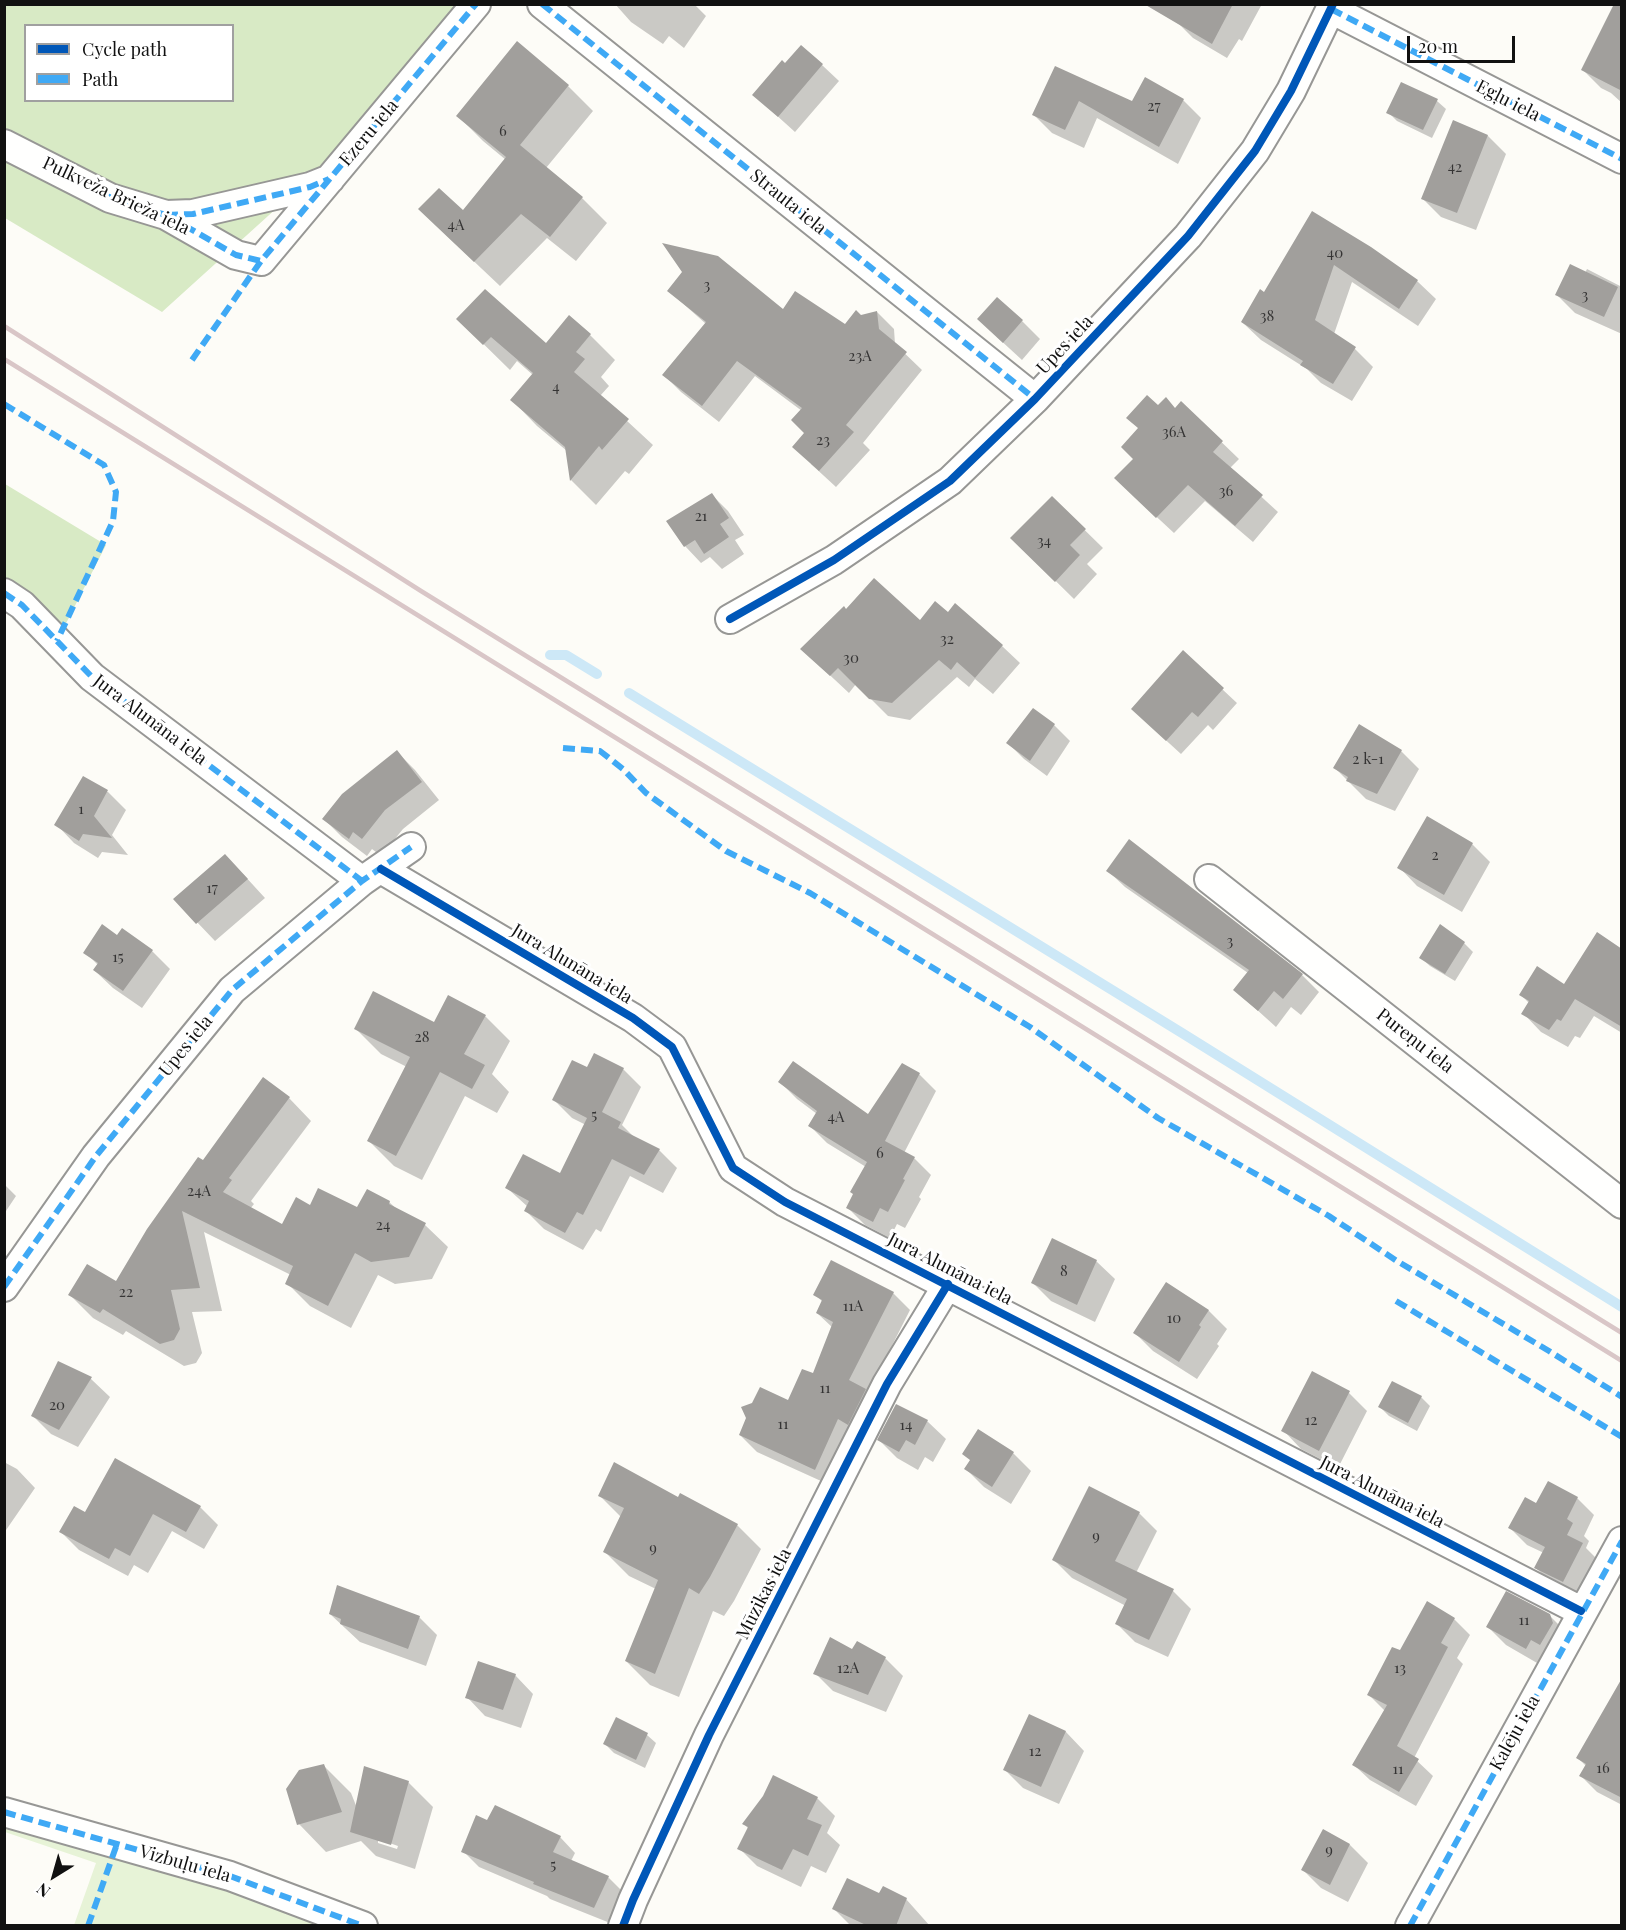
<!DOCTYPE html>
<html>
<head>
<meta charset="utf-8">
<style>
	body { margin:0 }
	#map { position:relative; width:1626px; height:1930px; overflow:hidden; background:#fdfcf7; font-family:"Playfair Display",serif }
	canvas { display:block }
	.frame { position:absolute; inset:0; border:6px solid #111; pointer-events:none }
	.legend { position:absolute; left:24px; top:24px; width:210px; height:78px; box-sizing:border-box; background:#fff; border:2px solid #a0a0a0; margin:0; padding:8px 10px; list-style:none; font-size:18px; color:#111 }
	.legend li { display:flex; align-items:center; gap:12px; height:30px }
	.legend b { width:30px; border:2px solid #a0a0a0 }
	.north { position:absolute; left:24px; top:1846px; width:60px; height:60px; -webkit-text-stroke:4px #fff; paint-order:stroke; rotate:217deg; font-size:16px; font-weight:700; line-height:24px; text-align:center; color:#111 }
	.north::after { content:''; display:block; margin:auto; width:21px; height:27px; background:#111; clip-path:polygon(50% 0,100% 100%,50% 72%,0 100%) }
	.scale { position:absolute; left:1407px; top:36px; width:108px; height:27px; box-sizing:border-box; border:3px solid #111; border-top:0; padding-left:8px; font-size:18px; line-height:21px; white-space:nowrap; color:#111; -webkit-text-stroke:4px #fff; paint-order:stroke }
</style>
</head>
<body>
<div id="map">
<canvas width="1626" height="1930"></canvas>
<div class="frame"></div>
<ul class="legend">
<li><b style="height:8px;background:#0057b8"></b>Cycle path</li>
<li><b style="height:8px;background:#3fa9f5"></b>Path</li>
</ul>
<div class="north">N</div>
<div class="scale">20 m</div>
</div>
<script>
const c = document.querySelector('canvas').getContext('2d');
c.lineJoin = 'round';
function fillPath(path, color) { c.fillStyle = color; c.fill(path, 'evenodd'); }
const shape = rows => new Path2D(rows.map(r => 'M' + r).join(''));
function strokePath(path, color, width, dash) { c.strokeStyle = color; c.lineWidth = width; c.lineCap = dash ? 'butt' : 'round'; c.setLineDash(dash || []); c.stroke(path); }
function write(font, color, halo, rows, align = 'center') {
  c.font = font + ' "Playfair Display",serif'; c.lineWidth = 6; c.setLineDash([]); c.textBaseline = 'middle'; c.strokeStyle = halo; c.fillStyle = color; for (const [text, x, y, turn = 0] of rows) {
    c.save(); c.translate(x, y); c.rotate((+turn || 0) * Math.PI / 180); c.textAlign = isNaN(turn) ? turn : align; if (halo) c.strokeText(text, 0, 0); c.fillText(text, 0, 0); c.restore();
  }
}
fillPath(shape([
	[5,1822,234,1888,331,1925,74,1925,96,1863,5,1832]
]), '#e7f3d7');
fillPath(shape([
	[5,5,461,5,353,139,162,312,5,218],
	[26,26,232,26,232,100,26,100],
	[5,484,106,545,57,641,5,593]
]), '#d8eac5');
fillPath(shape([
	[615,4,694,4,706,16,684,48,669,36,663,44,631,22],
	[1187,4,1262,4,1242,41,1239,39,1227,58,1193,38,1177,22],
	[1622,25,1622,103,1611,93,1601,88,1583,70],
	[785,65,822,65,839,81,795,132,754,95],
	[1056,68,1132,103,1183,100,1201,118,1178,164,1097,118,1084,148,1052,133,1034,115],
	[1401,84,1437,101,1446,109,1432,138,1397,121,1388,112],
	[568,86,593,111,546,168,582,198,607,223,576,261,547,238,500,286,445,234,506,160,483,141,458,116],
	[1453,122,1488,136,1506,154,1476,230,1441,217,1422,198],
	[1312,213,1417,281,1436,299,1418,326,1352,282,1334,334,1355,349,1373,367,1352,401,1321,383,1307,369,1261,340,1242,322,1265,294],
	[1587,269,1622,287,1622,334,1575,313,1557,295,1585,273],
	[669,291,784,311,845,326,861,317,877,312,894,329,895,344,922,370,863,443,870,450,836,487,811,464,802,411,755,376,719,422,681,392,664,375,706,324],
	[458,319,546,345,590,335,615,360,601,377,609,386,600,396,653,445,629,474,625,471,596,505,571,480,567,451,537,426,512,400,533,375,517,361,510,370],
	[1022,321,1040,339,1022,360,997,337],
	[1181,403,1239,459,1230,468,1278,512,1253,542,1205,501,1174,533,1133,495,1135,459,1159,407,1176,409],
	[712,495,728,511,744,535,735,540,744,554,722,569,710,557,701,563,685,546],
	[1052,498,1103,548,1087,564,1097,574,1074,599,1012,538],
	[846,611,920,622,948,614,1002,646,1020,663,993,694,975,679,969,687,957,677,910,720,888,716,856,684,849,693,820,666],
	[1222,689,1237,703,1213,730,1208,725,1181,754,1147,723],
	[1054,725,1070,741,1047,776,1024,759,1008,743],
	[1401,751,1419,769,1395,811,1366,799,1335,768],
	[397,752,415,770,439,800,403,829,381,856,372,849,367,856,342,837,324,819],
	[84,778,108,792,126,810,112,835,128,855,102,852,98,858,74,843,56,824],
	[1130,841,1302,975,1319,992,1301,1015,1291,1007,1276,1027,1235,990,1248,973,1125,887,1108,871],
	[1472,844,1490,862,1462,912,1417,886,1399,867],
	[243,874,265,898,215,941,175,899],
	[117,937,152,951,170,969,142,1008,113,988,94,970,98,965,85,952],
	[1464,943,1473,952,1455,981,1430,966,1421,958],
	[1622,951,1622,1033,1594,1016,1580,1038,1575,1036,1568,1047,1541,1032,1523,1013,1529,1003,1521,995,1565,986],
	[485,1016,510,1041,492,1074,509,1092,497,1113,465,1096,422,1180,394,1166,369,1141,407,1067,381,1054,356,1029,434,1024],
	[588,1069,623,1069,641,1087,622,1125,635,1138,659,1150,677,1168,663,1193,630,1176,601,1232,596,1229,583,1250,544,1229,526,1211,528,1207,507,1188,560,1175,586,1125,572,1118,554,1100],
	[919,1074,936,1091,904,1153,914,1158,931,1175,919,1197,921,1199,905,1228,897,1224,890,1238,865,1225,848,1208,866,1167,827,1143,810,1126,817,1114,797,1099,780,1082,869,1117],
	[289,1098,311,1121,251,1201,254,1204,250,1209,282,1226,310,1207,358,1209,389,1202,398,1210,425,1225,448,1247,432,1279,395,1284,378,1275,351,1328,310,1306,287,1283,291,1275,204,1232,222,1311,192,1312,202,1353,196,1363,184,1366,126,1331,123,1335,93,1318,70,1295,117,1283,203,1163],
	[4,1184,16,1196,4,1214],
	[1096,1261,1115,1279,1095,1322,1051,1301,1033,1283],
	[1167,1284,1209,1311,1227,1329,1217,1344,1219,1346,1197,1379,1153,1351,1135,1333],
	[893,1293,910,1310,868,1393,832,1486,757,1452,740,1435,789,1402,814,1375,833,1328,817,1313,823,1302,815,1295],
	[59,1363,91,1379,110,1397,78,1447,51,1434,33,1416],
	[1349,1393,1367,1411,1338,1468,1301,1449,1283,1430],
	[1421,1397,1430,1406,1417,1431,1389,1416,1380,1407],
	[927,1421,946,1439,933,1462,925,1457,918,1470,897,1458,879,1440],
	[1013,1453,1031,1471,1011,1504,984,1487,966,1469],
	[4,1462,17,1469,35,1488,4,1533],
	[600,1496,737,1525,761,1549,734,1601,724,1616,713,1611,679,1697,650,1685,626,1661,656,1589,629,1576,605,1552,622,1518],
	[1577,1498,1594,1515,1584,1536,1589,1541,1586,1548,1599,1561,1580,1598,1553,1585,1536,1568,1544,1553,1527,1545,1510,1528,1537,1505],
	[200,1507,218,1525,204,1549,172,1531,148,1573,134,1565,128,1576,79,1550,61,1532,86,1514],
	[1139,1513,1157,1531,1136,1573,1173,1591,1191,1609,1168,1657,1135,1642,1117,1624,1126,1606,1072,1578,1054,1560],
	[330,1614,419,1617,437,1635,426,1666,360,1642],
	[1549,1615,1568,1634,1544,1667,1506,1645,1488,1627],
	[1454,1619,1470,1635,1457,1658,1463,1664,1414,1758,1433,1776,1416,1806,1370,1780,1354,1765,1385,1711,1369,1695,1400,1652],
	[852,1651,885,1658,903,1676,886,1712,833,1691,815,1673],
	[515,1675,533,1694,521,1728,485,1716,467,1697],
	[1622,1711,1622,1805,1597,1792,1581,1776,1586,1766,1578,1758],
	[1030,1716,1066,1732,1084,1751,1059,1804,1023,1788,1005,1770],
	[617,1719,647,1735,656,1743,645,1768,614,1753,605,1744],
	[324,1766,351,1793,357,1808,408,1782,433,1807,415,1869,376,1856,361,1841,326,1852,299,1824],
	[378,1839,398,1846,397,1849,378,1843],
	[817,1798,835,1816,827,1833,840,1845,826,1873,811,1866,801,1887,757,1866,739,1848,749,1829,744,1824],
	[488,1822,560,1837,575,1853,571,1861,608,1877,624,1893,610,1923,550,1899,547,1896,479,1867,463,1851],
	[1323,1831,1350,1845,1368,1863,1348,1902,1321,1888,1303,1870],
	[880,1895,906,1899,930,1926,851,1926,834,1909]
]), '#0003');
strokePath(shape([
	[550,655,566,655,597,674],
	[629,693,1182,1033,1622,1307]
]), '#cde8f7', 10);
fillPath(shape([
	[1144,4,1233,4,1212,44],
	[1614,4,1622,4,1622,91,1581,70],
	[517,41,569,85,520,145,583,197,550,237,521,214,474,262,418,209,439,188,463,210,506,157,456,116],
	[801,45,823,64,778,117,752,95,782,60,785,63],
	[1055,66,1132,101,1145,77,1184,99,1159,147,1079,101,1065,130,1032,115],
	[1401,82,1438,99,1423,130,1386,113],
	[1453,120,1488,135,1457,213,1421,199],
	[1312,211,1371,247,1418,280,1399,309,1334,265,1315,320,1356,347,1333,384,1300,365,1303,361,1241,322,1260,289,1264,292],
	[662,243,718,256,783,309,795,291,845,324,856,310,861,315,877,311,879,329,907,352,846,425,854,432,819,471,792,447,804,433,791,420,802,408,737,361,702,406,662,375,706,322,667,291,682,272],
	[1570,264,1618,287,1604,317,1555,295],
	[485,289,546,343,569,315,591,334,576,352,585,359,574,372,629,419,602,450,599,446,570,481,565,447,510,400,533,373,491,337,483,345,456,319],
	[997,297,1023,320,1003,343,977,319],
	[1147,395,1158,405,1166,397,1175,408,1181,401,1223,441,1213,452,1263,495,1235,526,1188,485,1156,518,1114,478,1133,459,1121,447,1138,428,1126,418],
	[712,493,729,518,720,524,729,537,704,554,695,540,684,547,666,521],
	[1052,496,1086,529,1070,545,1080,555,1055,582,1010,538],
	[874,578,920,620,935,601,948,612,955,603,1003,645,975,678,957,662,951,670,939,660,892,703,869,699,838,668,830,676,800,649,844,606,846,609],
	[1183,650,1224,688,1198,717,1192,712,1166,741,1131,709],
	[1033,708,1055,724,1030,761,1006,743],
	[1359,724,1402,750,1377,794,1346,781,1348,777,1333,768],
	[397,750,422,782,385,810,362,839,353,832,349,839,322,819,342,794],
	[83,776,108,790,94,816,112,838,83,834,79,841,54,825],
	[1427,816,1473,843,1444,895,1397,868],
	[1129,839,1303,974,1283,999,1274,991,1258,1011,1233,990,1249,970,1106,871],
	[225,854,248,879,196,924,173,899],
	[102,924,117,935,122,928,153,950,123,991,93,970,98,963,83,953],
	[1440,924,1465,942,1445,974,1419,958],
	[1597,932,1622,949,1622,1027,1575,999,1561,1021,1557,1019,1549,1030,1521,1014,1529,1001,1519,995,1537,966,1564,984],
	[373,991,434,1022,448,995,486,1015,464,1054,485,1065,472,1089,440,1072,396,1156,367,1141,410,1057,354,1029],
	[594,1053,624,1068,602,1112,621,1122,618,1128,660,1149,644,1175,612,1159,583,1215,577,1212,565,1233,524,1211,529,1201,505,1188,523,1154,560,1173,587,1118,552,1100,572,1060,587,1067],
	[793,1061,868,1114,902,1063,920,1073,885,1141,915,1157,903,1179,905,1180,888,1212,880,1208,873,1222,846,1208,853,1194,850,1192,867,1162,808,1126,817,1111,778,1082],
	[263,1077,290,1097,229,1178,232,1180,223,1192,282,1224,296,1197,310,1205,318,1188,357,1207,367,1189,390,1201,389,1204,426,1223,409,1257,371,1262,355,1253,328,1306,285,1284,293,1266,182,1211,200,1288,171,1290,180,1329,174,1340,160,1344,103,1309,100,1313,68,1295,87,1264,116,1281,147,1229,198,1157,203,1160],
	[1052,1238,1097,1260,1077,1305,1031,1283],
	[831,1260,894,1292,849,1380,866,1389,848,1425,838,1419,815,1470,739,1435,746,1418,741,1407,752,1403,760,1387,788,1400,802,1369,813,1373,833,1322,816,1313,822,1300,813,1295],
	[1166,1282,1209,1310,1199,1325,1201,1327,1179,1362,1133,1333],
	[58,1361,92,1377,59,1430,31,1416],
	[1312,1371,1350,1391,1319,1451,1281,1431],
	[1392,1381,1422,1396,1408,1423,1378,1407],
	[896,1404,928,1420,915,1445,906,1440,899,1452,877,1440],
	[978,1429,1014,1452,992,1487,964,1469,970,1460,962,1454],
	[115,1458,201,1506,186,1532,153,1514,130,1556,115,1548,109,1559,59,1532,74,1506,85,1512],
	[614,1462,678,1497,680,1493,738,1524,710,1577,699,1594,689,1588,655,1674,625,1661,658,1580,603,1552,624,1508,598,1496],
	[1548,1481,1578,1497,1567,1519,1573,1523,1567,1535,1583,1543,1563,1582,1534,1568,1545,1547,1508,1528,1525,1497,1536,1503],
	[1089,1486,1140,1512,1115,1561,1174,1589,1149,1640,1115,1624,1127,1599,1052,1560],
	[337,1585,420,1616,408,1649,340,1624,341,1619,329,1614],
	[1506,1591,1550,1614,1553,1623,1540,1645,1531,1640,1526,1649,1486,1627],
	[1427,1601,1455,1618,1441,1643,1448,1647,1397,1746,1419,1759,1399,1792,1352,1765,1387,1705,1367,1695,1392,1647,1400,1650],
	[830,1637,852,1649,857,1641,886,1657,868,1695,813,1674],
	[478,1661,516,1674,503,1710,465,1698],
	[1622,1678,1622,1798,1579,1776,1586,1764,1576,1758],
	[1029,1714,1066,1731,1041,1787,1003,1770],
	[616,1717,648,1733,636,1760,603,1744],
	[324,1764,342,1812,297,1825,286,1789,299,1770],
	[364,1766,409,1781,391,1845,350,1832],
	[773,1775,818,1797,807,1819,822,1825,808,1856,793,1849,782,1870,737,1849,748,1827,742,1824,763,1796],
	[495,1805,561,1836,553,1852,609,1876,594,1908,533,1884,534,1882,461,1852,476,1815,487,1820],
	[1323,1829,1350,1844,1330,1885,1301,1870],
	[847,1878,879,1893,883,1886,907,1898,896,1926,868,1926,832,1909]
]), '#a19f9c');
const street = shape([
	[542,4,1035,399],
	[1331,9,1622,159],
	[4,144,110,198,166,215,236,255,261,261,476,4],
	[166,215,193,214,310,187,330,179],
	[4,593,22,605,92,677,362,881],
	[730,619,834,560,950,481,1035,399,1188,236,1255,151,1291,91,1333,4],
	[381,869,633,1018,672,1047,733,1168,785,1202,1581,1611],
	[1209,879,1622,1204],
	[4,1287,96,1156,232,990,362,881,411,847],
	[4,1812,230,1876,363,1926],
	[623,1926,633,1900,709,1735,887,1384,948,1284],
	[1410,1926,1622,1541]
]);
strokePath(street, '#979795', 32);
strokePath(street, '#fffffe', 28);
strokePath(shape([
	[4,326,421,591,1622,1333],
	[4,359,1622,1361]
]), '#d9c6c7', 4.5);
strokePath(shape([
	[542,4,1035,399],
	[1331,9,1622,159],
	[101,193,120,202,166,215,236,255,261,261],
	[166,215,193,214,310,187,329,179],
	[192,360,261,261,476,4],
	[4,404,104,465,116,492,113,521,57,641],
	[4,593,22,605,92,677,362,881],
	[563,748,600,751,623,769,646,793,726,851,810,893,1030,1027,1158,1118,1329,1216,1397,1261,1549,1351,1622,1397],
	[4,1287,96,1156,232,990,362,881,411,847],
	[1396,1301,1622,1437],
	[4,1812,230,1876,363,1926],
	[88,1926,117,1844],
	[1410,1926,1622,1541]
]), '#3fa9f5', 6, [12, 6]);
strokePath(shape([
	[730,619,834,560,950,481,1035,399,1188,236,1255,151,1291,91,1333,4],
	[381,869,633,1018,672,1047,733,1168,785,1202,1581,1611],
	[623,1926,633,1900,709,1735,887,1384,948,1284]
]), '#0057b8', 8);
write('15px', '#353434', null, [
	["27",1154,106],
	["6",503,131],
	["42",1455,167],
	["4A",456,225],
	["40",1335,253],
	["3",707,285],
	["3",1585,295],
	["38",1267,316],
	["23A",860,356],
	["4",556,387],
	["36A",1174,432],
	["23",823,440],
	["36",1226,491],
	["21",701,516],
	["34",1044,541],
	["32",947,639],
	["30",851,658],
	["2 k-1",1368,759],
	["1",81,809],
	["2",1435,855],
	["17",212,888],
	["3",1230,941],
	["15",118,957],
	["28",422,1037],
	["5",594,1115],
	["4A",836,1117],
	["6",880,1153],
	["24A",199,1191],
	["24",383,1225],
	["8",1064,1271],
	["22",126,1292],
	["11A",853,1306],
	["10",1174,1318],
	["11",825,1388],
	["20",57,1405],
	["12",1311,1420],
	["11",783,1424],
	["14",906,1425],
	["9",1096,1536],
	["9",653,1548],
	["11",1524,1620],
	["12A",848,1668],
	["13",1400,1668],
	["12",1035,1751],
	["16",1603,1768],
	["11",1398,1769],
	["9",1329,1850],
	["5",553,1865]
]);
write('18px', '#111', '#fff', [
	["Egļu iela",1508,101,27],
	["Ezeru iela",369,133,-50],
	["Pulkveža Brieža iela",116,196,25],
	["Strauta iela",788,202,39],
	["Upes iela",1065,345,-47],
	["Jura Alunāna iela",150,720,37],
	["Jura Alunāna iela",572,964,31],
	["Pureņu iela",1415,1041,38],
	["Upes iela",186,1046,-51],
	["Jura Alunāna iela",950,1269,27],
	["Jura Alunāna iela",1382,1492,27],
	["Mūzikas iela",764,1594,-63],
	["Kalēju iela",1515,1733,-61],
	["Vizbuļu iela",185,1864,16]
]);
</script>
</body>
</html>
